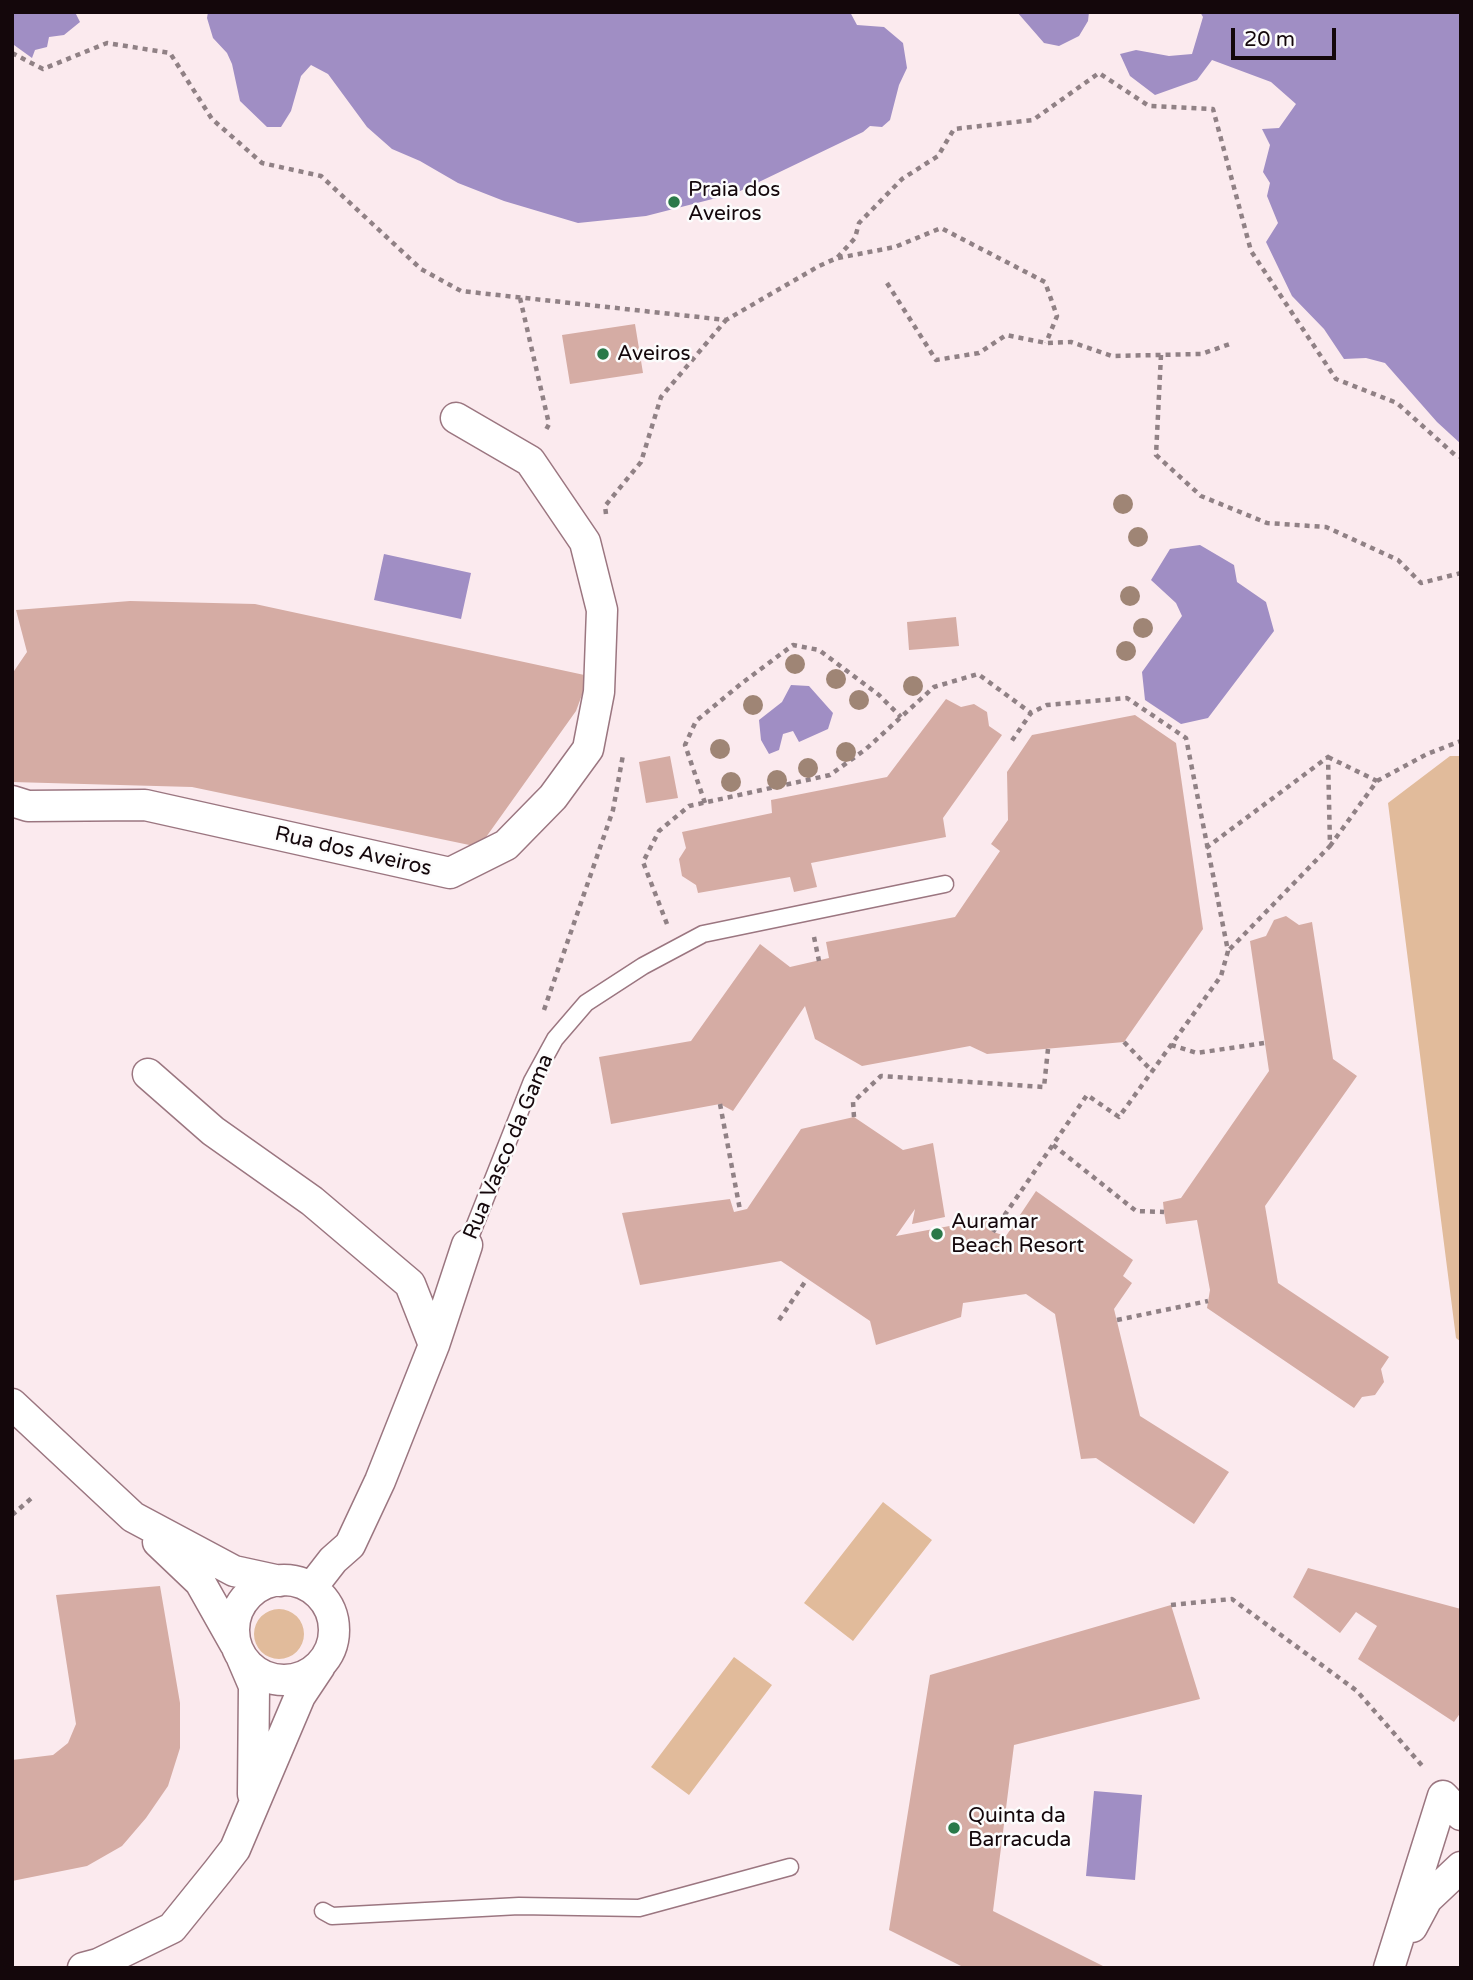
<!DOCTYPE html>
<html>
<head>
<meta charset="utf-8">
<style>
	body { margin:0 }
	#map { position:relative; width:1473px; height:1980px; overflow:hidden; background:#fbeaee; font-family:"Varela Round",sans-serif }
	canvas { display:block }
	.frame { position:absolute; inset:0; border:14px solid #14070b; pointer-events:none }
	.scale { position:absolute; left:1231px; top:28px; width:105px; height:32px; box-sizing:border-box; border:4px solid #14070b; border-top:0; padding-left:9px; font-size:21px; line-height:24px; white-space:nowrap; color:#14070b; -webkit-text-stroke:5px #fcfcfc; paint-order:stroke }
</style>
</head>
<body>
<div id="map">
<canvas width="1473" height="1980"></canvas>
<div class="frame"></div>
<div class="scale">20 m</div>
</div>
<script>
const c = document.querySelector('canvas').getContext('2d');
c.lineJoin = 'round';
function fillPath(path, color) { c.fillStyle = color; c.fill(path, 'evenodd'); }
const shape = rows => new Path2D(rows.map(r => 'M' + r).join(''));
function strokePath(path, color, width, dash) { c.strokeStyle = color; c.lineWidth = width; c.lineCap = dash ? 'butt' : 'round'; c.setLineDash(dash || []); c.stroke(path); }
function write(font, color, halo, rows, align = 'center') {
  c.font = font + ' "Varela Round",sans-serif'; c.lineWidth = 5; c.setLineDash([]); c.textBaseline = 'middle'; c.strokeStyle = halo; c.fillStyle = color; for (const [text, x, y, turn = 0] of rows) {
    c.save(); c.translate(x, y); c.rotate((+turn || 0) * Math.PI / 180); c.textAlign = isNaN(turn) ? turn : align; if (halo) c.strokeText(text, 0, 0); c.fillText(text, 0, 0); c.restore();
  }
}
fillPath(shape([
	[1450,756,1461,756,1461,1342,1456,1338,1388,803],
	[883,1502,932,1540,853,1641,804,1603],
	'254 1634a25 25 0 1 1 50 0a25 25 0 1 1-50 0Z',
	[734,1657,772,1685,689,1795,651,1767]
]), '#e1bb9b');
fillPath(shape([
	[12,12,75,12,80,22,64,35,49,37,47,47,35,50,32,58,14,45],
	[208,12,850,12,857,25,884,27,903,43,907,68,899,85,890,120,882,127,870,126,863,132,736,193,646,216,578,223,504,201,458,183,420,161,392,149,367,127,328,74,311,65,301,76,291,111,281,127,267,127,240,101,232,64,227,53,213,38,207,18],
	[1017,12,1089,12,1088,21,1079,36,1059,46,1044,43],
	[1200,12,1461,12,1461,444,1437,422,1385,363,1366,358,1344,359,1324,329,1292,296,1266,242,1278,223,1267,196,1270,183,1263,172,1270,145,1262,129,1279,128,1296,104,1271,82,1212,60,1197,80,1155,95,1130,76,1120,54,1136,50,1169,56,1192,54,1203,17],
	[1200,545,1234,565,1237,582,1266,602,1274,631,1208,718,1181,724,1145,700,1142,672,1182,616,1176,603,1151,580,1170,549],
	[384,554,471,573,461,619,374,600],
	[791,685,809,686,833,713,828,729,799,742,793,731,783,734,779,750,769,754,761,740,759,720,782,702],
	[1094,1791,1142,1795,1135,1880,1086,1876]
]), '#a08ec4');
fillPath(shape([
	[635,324,643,373,570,384,562,335],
	[130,601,255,604,589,676,576,711,479,847,192,787,12,782,12,674,27,652,16,610],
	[956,617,959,646,909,650,907,622],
	[946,699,961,707,974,704,987,712,989,726,1002,735,943,818,946,837,811,863,817,887,794,892,790,877,698,893,696,885,682,876,679,859,686,848,682,832,772,813,771,800,887,777],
	[1135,715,1176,743,1203,929,1124,1042,987,1054,970,1046,862,1066,815,1039,805,1006,733,1111,720,1104,611,1124,599,1057,691,1041,760,944,790,967,829,958,826,942,955,917,1000,851,991,844,1008,820,1007,772,1032,735],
	[670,756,678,798,646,803,639,762],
	[1286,916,1299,925,1312,922,1333,1059,1357,1076,1265,1206,1278,1283,1389,1357,1381,1369,1384,1382,1375,1395,1362,1397,1354,1408,1207,1308,1210,1290,1197,1220,1166,1224,1164,1212,1163,1202,1181,1198,1269,1071,1250,941,1266,936,1274,920],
	[854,1117,903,1150,933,1143,945,1217,912,1224,915,1209,896,1236,987,1219,993,1232,1006,1236,1036,1191,1133,1260,1123,1276,1132,1283,1114,1309,1140,1416,1229,1472,1194,1524,1096,1458,1081,1459,1055,1314,1026,1294,963,1303,961,1317,876,1345,870,1321,781,1261,640,1285,622,1213,730,1199,734,1212,747,1209,801,1129],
	[1308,1568,1461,1609,1461,1712,1454,1722,1358,1659,1377,1626,1356,1612,1340,1633,1293,1597],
	[160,1586,180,1703,180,1748,168,1786,146,1818,122,1846,87,1866,12,1881,12,1760,53,1755,68,1743,76,1724,56,1595],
	[1171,1605,1200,1699,1014,1745,993,1911,1107,1968,965,1968,889,1930,930,1675]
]), '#d5aca4');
const service = shape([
	[467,1245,532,1081,555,1039,586,1003,643,966,703,934,945,884],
	[323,1911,332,1916,519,1906,639,1908,790,1867]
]);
const minor = shape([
	[12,801,28,806,145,805,450,873,506,845,553,797,588,749,599,692,602,610,585,542,530,461,456,418],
	[148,1074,213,1131,312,1201,410,1284,434,1345],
	[12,1404,133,1517,234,1571,280,1581],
	[158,1542,200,1582,235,1644],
	'234 1630a50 50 0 1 1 100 0a50 50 0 1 1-100 0Z',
	[312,1587,333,1560,350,1545,380,1481,434,1345,467,1245],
	[242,1658,254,1686,253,1794],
	[1412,1927,1427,1899,1461,1867],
	[83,1968,98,1964,172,1928,218,1871,235,1849,300,1696,320,1666],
	[1389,1968,1443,1796,1461,1815]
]);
strokePath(service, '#9b7680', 19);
strokePath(minor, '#9b7680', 33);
strokePath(shape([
	[12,53,43,69,107,43,170,53,212,119,262,163,321,176,421,269,461,291,726,320,819,266,837,258,855,238,859,223,902,179,938,156,954,129,1033,120,1099,73,1149,106,1213,109,1251,251,1336,379,1397,403,1455,455,1461,457],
	[838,258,895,247,941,228,1045,282,1057,316,1046,343],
	[887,283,936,360,979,353,1006,335,1046,343,1071,342,1112,356,1201,354,1230,344],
	[520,298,549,424,545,432],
	[1161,355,1156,455,1201,496,1267,523,1326,527,1398,560,1421,583,1461,573],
	[606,514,605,506,641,462,661,397,726,320],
	[1328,757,1377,781,1330,846],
	[1377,781,1427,754,1461,741],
	[705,803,685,745,696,721,742,683,793,645,819,650,879,695,901,717],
	[1206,848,1328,757,1330,846,1228,951],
	[667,924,643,862,659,831,689,806,830,775,866,749,934,687,978,674,1031,713],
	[814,937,819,961],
	[544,1010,613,810,623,755],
	[1124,1042,1152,1071],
	[1171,1045,1197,1053,1264,1043],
	[720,1104,740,1210],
	[854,1117,853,1102,881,1076,1044,1087,1048,1049],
	[1053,1145,1136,1211,1164,1212],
	[993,1232,1087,1095,1119,1117,1221,976,1228,951,1186,738,1127,698,1047,705,1031,713,1011,742],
	[779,1320,807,1279],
	[1117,1320,1208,1301],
	[12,1515,34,1496],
	[1171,1605,1232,1599,1357,1691,1425,1769]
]), '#908185', 4.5, [5, 5]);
strokePath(service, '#fff', 16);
strokePath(minor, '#fff', 30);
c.fillStyle = '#9f8575';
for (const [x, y] of [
	[1123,504],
	[1138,537],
	[1130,596],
	[1143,628],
	[1126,651],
	[795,664],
	[836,679],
	[913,686],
	[859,700],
	[753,705],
	[720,749],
	[846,752],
	[808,768],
	[777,780],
	[731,782]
]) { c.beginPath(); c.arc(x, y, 10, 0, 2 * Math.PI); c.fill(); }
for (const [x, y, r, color] of [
	[674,202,7,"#2a7949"],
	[603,354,7,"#2a7949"],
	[937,1234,7,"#2a7949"],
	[954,1828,7,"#2a7949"]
]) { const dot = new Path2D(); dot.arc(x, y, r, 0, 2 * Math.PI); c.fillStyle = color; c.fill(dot); strokePath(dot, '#fcfcfc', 2.5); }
write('21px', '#14070b', '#fcfcfc', [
	["Praia dos",688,190],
	["Aveiros",688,214],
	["Aveiros",617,354],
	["Auramar",951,1222],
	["Beach Resort",951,1246],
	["Quinta da",968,1816],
	["Barracuda",968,1840]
], 'left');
write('21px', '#14070b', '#fcfcfc', [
	["Rua dos Aveiros",353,852,13],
	["Rua Vasco da Gama",509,1147,-67]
]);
</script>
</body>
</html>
